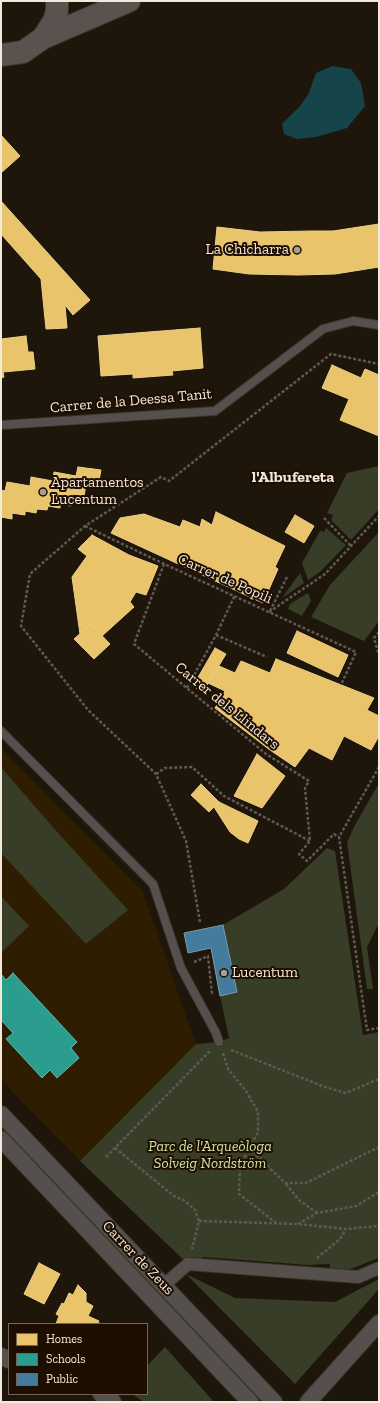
<!DOCTYPE html>
<html>
<head>
<meta charset="utf-8">
<style>
	body { margin:0 }
	#map { position:relative; width:380px; height:1403px; overflow:hidden; background:#1e160a; font-family:"Zilla Slab",serif }
	canvas { display:block }
	.frame { position:absolute; inset:0; border:2px solid #f3e9db; pointer-events:none }
	.legend { position:absolute; left:8px; top:1323px; width:140px; height:72px; box-sizing:border-box; background:#1d0e00; border:1px solid #736658; margin:0; padding:5px 7px; list-style:none; font-size:12px; color:#f3e9db }
	.legend li { display:flex; align-items:center; gap:8px; height:20px }
	.legend b { width:20px; border:1px solid #736658 }
</style>
</head>
<body>
<div id="map">
<canvas width="380" height="1403"></canvas>
<div class="frame"></div>
<ul class="legend">
<li><b style="height:11px;background:#e9c46a"></b>Homes</li>
<li><b style="height:11px;background:#2a9d8f"></b>Schools</li>
<li><b style="height:11px;background:#457b9d"></b>Public</li>
</ul>
</div>
<script>
const c = document.querySelector('canvas').getContext('2d');
c.lineJoin = 'round';
function fillPath(path, color) { c.fillStyle = color; c.fill(path, 'evenodd'); }
const shape = rows => new Path2D(rows.map(r => 'M' + r).join(''));
function strokePath(path, color, width, dash) { c.strokeStyle = color; c.lineWidth = width; c.lineCap = dash ? 'butt' : 'round'; c.setLineDash(dash || []); c.stroke(path); }
function write(font, color, halo, rows, align = 'center') {
  c.font = font + ' "Zilla Slab",serif'; c.lineWidth = 4; c.setLineDash([]); c.textBaseline = 'middle'; c.strokeStyle = halo; c.fillStyle = color; for (const [text, x, y, turn = 0] of rows) {
    c.save(); c.translate(x, y); c.rotate((+turn || 0) * Math.PI / 180); c.textAlign = isNaN(turn) ? turn : align; if (halo) c.strokeText(text, 0, 0); c.fillText(text, 0, 0); c.restore();
  }
}
fillPath(shape([
	[1,748,142,890,196,1044,80,1161,1,1080]
]), '#2e1d01');
fillPath(shape([
	[379,466,379,509,351,540,331,520,333,515,327,513,347,473],
	[326,528,346,545,320,572,308,580,302,563,320,531,324,532],
	[379,532,379,621,364,641,311,617,330,585],
	[300,573,304,583,282,598],
	[308,593,311,601,302,616,288,609,290,604],
	[1,767,50,824,128,910,86,944,1,853],
	[379,783,379,923,367,947,373,989,367,989,347,842,355,825],
	[327,848,335,851,363,1035,379,1032,379,1258,345,1271,330,1270,330,1264,308,1265,204,1257,188,1264,80,1161,196,1044,219,1042,229,1038,220,996,237,992,223,925,284,889],
	[1,896,29,926,1,953],
	[186,1274,235,1298,335,1302,379,1279,379,1289,295,1384],
	[165,1347,214,1402,144,1402,132,1394,147,1394,147,1366]
]), '#373d26');
fillPath(shape([
	[332,66,351,69,361,83,365,106,347,128,316,137,297,139,284,134,282,124,299,107,308,95,316,73]
]), '#15454a');
const homes = shape([
	[1,135,20,156,1,173,1,135],
	[1,201,90,300,73,315,65,305,67,328,46,329,41,279,1,234,1,201],
	[379,224,379,267,335,274,298,275,249,274,213,269,217,227,260,232,311,231,333,231,379,224],
	[200,328,203,368,172,371,173,375,133,378,133,374,101,376,98,336,200,328],
	[26,336,28,352,33,352,35,369,3,372,4,377,1,378,1,339,26,336],
	[332,365,361,378,365,369,379,375,379,436,340,420,349,399,322,388,332,365],
	[78,467,101,470,98,486,86,484,84,496,73,494,71,506,60,504,60,508,48,506,47,510,37,509,36,513,25,511,25,515,12,513,12,519,1,517,1,519,1,490,5,491,7,482,30,486,31,477,53,481,54,472,76,476,78,467],
	[216,512,285,546,275,567,278,569,263,603,111,533,120,518,144,514,180,527,183,520,200,527,202,519,212,525,216,512],
	[295,515,314,526,304,543,285,532,295,515],
	[92,535,129,555,158,566,146,595,136,592,130,602,134,607,102,636,91,624,80,634,72,577,87,556,78,549,92,535],
	[91,624,110,644,94,659,74,639,91,624],
	[297,631,348,655,338,677,287,653,297,631],
	[215,648,226,654,203,692,193,686,215,648],
	[276,659,374,698,367,710,379,716,379,736,371,750,344,736,332,760,309,748,295,767,270,750,215,708,225,691,208,683,219,666,235,673,241,661,270,673,276,659],
	[257,754,285,776,262,808,234,796,257,754],
	[201,784,219,802,209,812,191,795,201,784],
	[219,802,258,821,248,843,239,839,230,832,214,807,219,802],
	[39,1263,60,1274,44,1304,24,1294,39,1263],
	[78,1285,86,1293,86,1302,93,1306,88,1316,99,1321,98,1323,100,1324,56,1324,59,1316,56,1314,62,1303,64,1304,69,1293,73,1295,78,1285]
]);
fillPath(homes, '#e9c46a');
strokePath(homes, '#eccf8c', 1);
const schools = shape([
	[13,973,77,1042,71,1048,79,1058,57,1078,50,1070,42,1078,6,1039,13,1033,1,1020,1,974,6,980,13,973]
]);
fillPath(schools, '#2a9d8f');
strokePath(schools, '#66b4a6', 1);
const public = shape([
	[223,925,237,992,220,996,211,948,188,953,184,933,223,925]
]);
fillPath(public, '#457b9d');
strokePath(public, '#799cb0', 1);
const service = shape([
	[1,425,215,411,323,329,353,321,379,325],
	[1,731,153,884,181,968,216,1033,219,1042]
]);
const pedestrian = shape([
	[164,1285,188,1264,358,1277,379,1268]
]);
const minor = shape([
	[1,1114,274,1402],
	[1,1139,250,1402],
	[1,1356,9,1360],
	[101,1394,113,1402],
	[308,1402,379,1323]
]);
const secondary = shape([
	[43,38,129,1],
	[1,55,23,52,43,38,54,21,57,11,57,1]
]);
strokePath(service, '#3a3329', 10);
strokePath(pedestrian, '#3a3329', 14);
strokePath(minor, '#3a3329', 18);
strokePath(secondary, '#3a3329', 24);
strokePath(shape([
	[324,518,351,546],
	[85,526,164,564,356,652,341,685],
	[164,564,134,644,266,754,309,781,305,788,310,841,299,854,307,861,334,834,339,837],
	[270,611,287,577],
	[269,612,325,574,379,516],
	[379,632,374,638,379,655],
	[216,635,267,657],
	[187,688,216,635,235,595],
	[379,767,339,837,367,1030,379,1028],
	[156,774,165,768,192,767,224,796,310,841],
	[200,922,186,841,156,774,88,710,21,626,30,574,85,526,161,477,169,481,331,354,379,364],
	[194,962,208,956,212,994],
	[231,1050,325,1087,346,1093,379,1079],
	[223,1053,228,1069,246,1091,258,1112,258,1132,240,1166,239,1194,276,1223],
	[115,1148,174,1196,185,1201,195,1210,199,1221,192,1249],
	[249,1148,285,1183,306,1183,379,1147],
	[106,1157,210,1051],
	[286,1184,299,1200,317,1213],
	[199,1221,298,1224,346,1229,379,1226],
	[298,1224,317,1213,356,1206,379,1192],
	[317,1258,340,1239,346,1229]
]), '#5f5955', 2.5, [3, 2]);
strokePath(service, '#55504d', 8);
strokePath(pedestrian, '#55504d', 12);
strokePath(minor, '#55504d', 16);
strokePath(secondary, '#5a524e', 22);
for (const [x, y, r, color] of [
	[297,250,4,"#a89f92"],
	[43,492,4,"#a89f92"],
	[224,973,4,"#a89f92"]
]) { const dot = new Path2D(); dot.arc(x, y, r, 0, 2 * Math.PI); c.fillStyle = color; c.fill(dot); strokePath(dot, '#1d0e00', 1.5); }
write('15px', '#f3e9db', '#1d0e00', [
	["La Chicharra",289,250,"right"],
	["Apartamentos",51,483],
	["Lucentum",51,500],
	["Lucentum",232,973]
], 'left');
write('15px', '#f3e9db', '#1d0e00', [
	["Carrer de la Deessa Tanit",131,401,-5],
	["Carrer de Popili",225,579,24],
	["Carrer dels Llindars",227,706,39],
	["Carrer de Zeus",138,1258,46]
]);
write('italic 15px', '#cfe4a4', '#1d0e00', [
	["Parc de l'Arqueòloga",210,1147],
	["Solveig Nordström",210,1164]
]);
write('bold 16px', '#f3e9db', '#1d0e00', [
	["l'Albufereta",293,477]
]);
</script>
</body>
</html>
